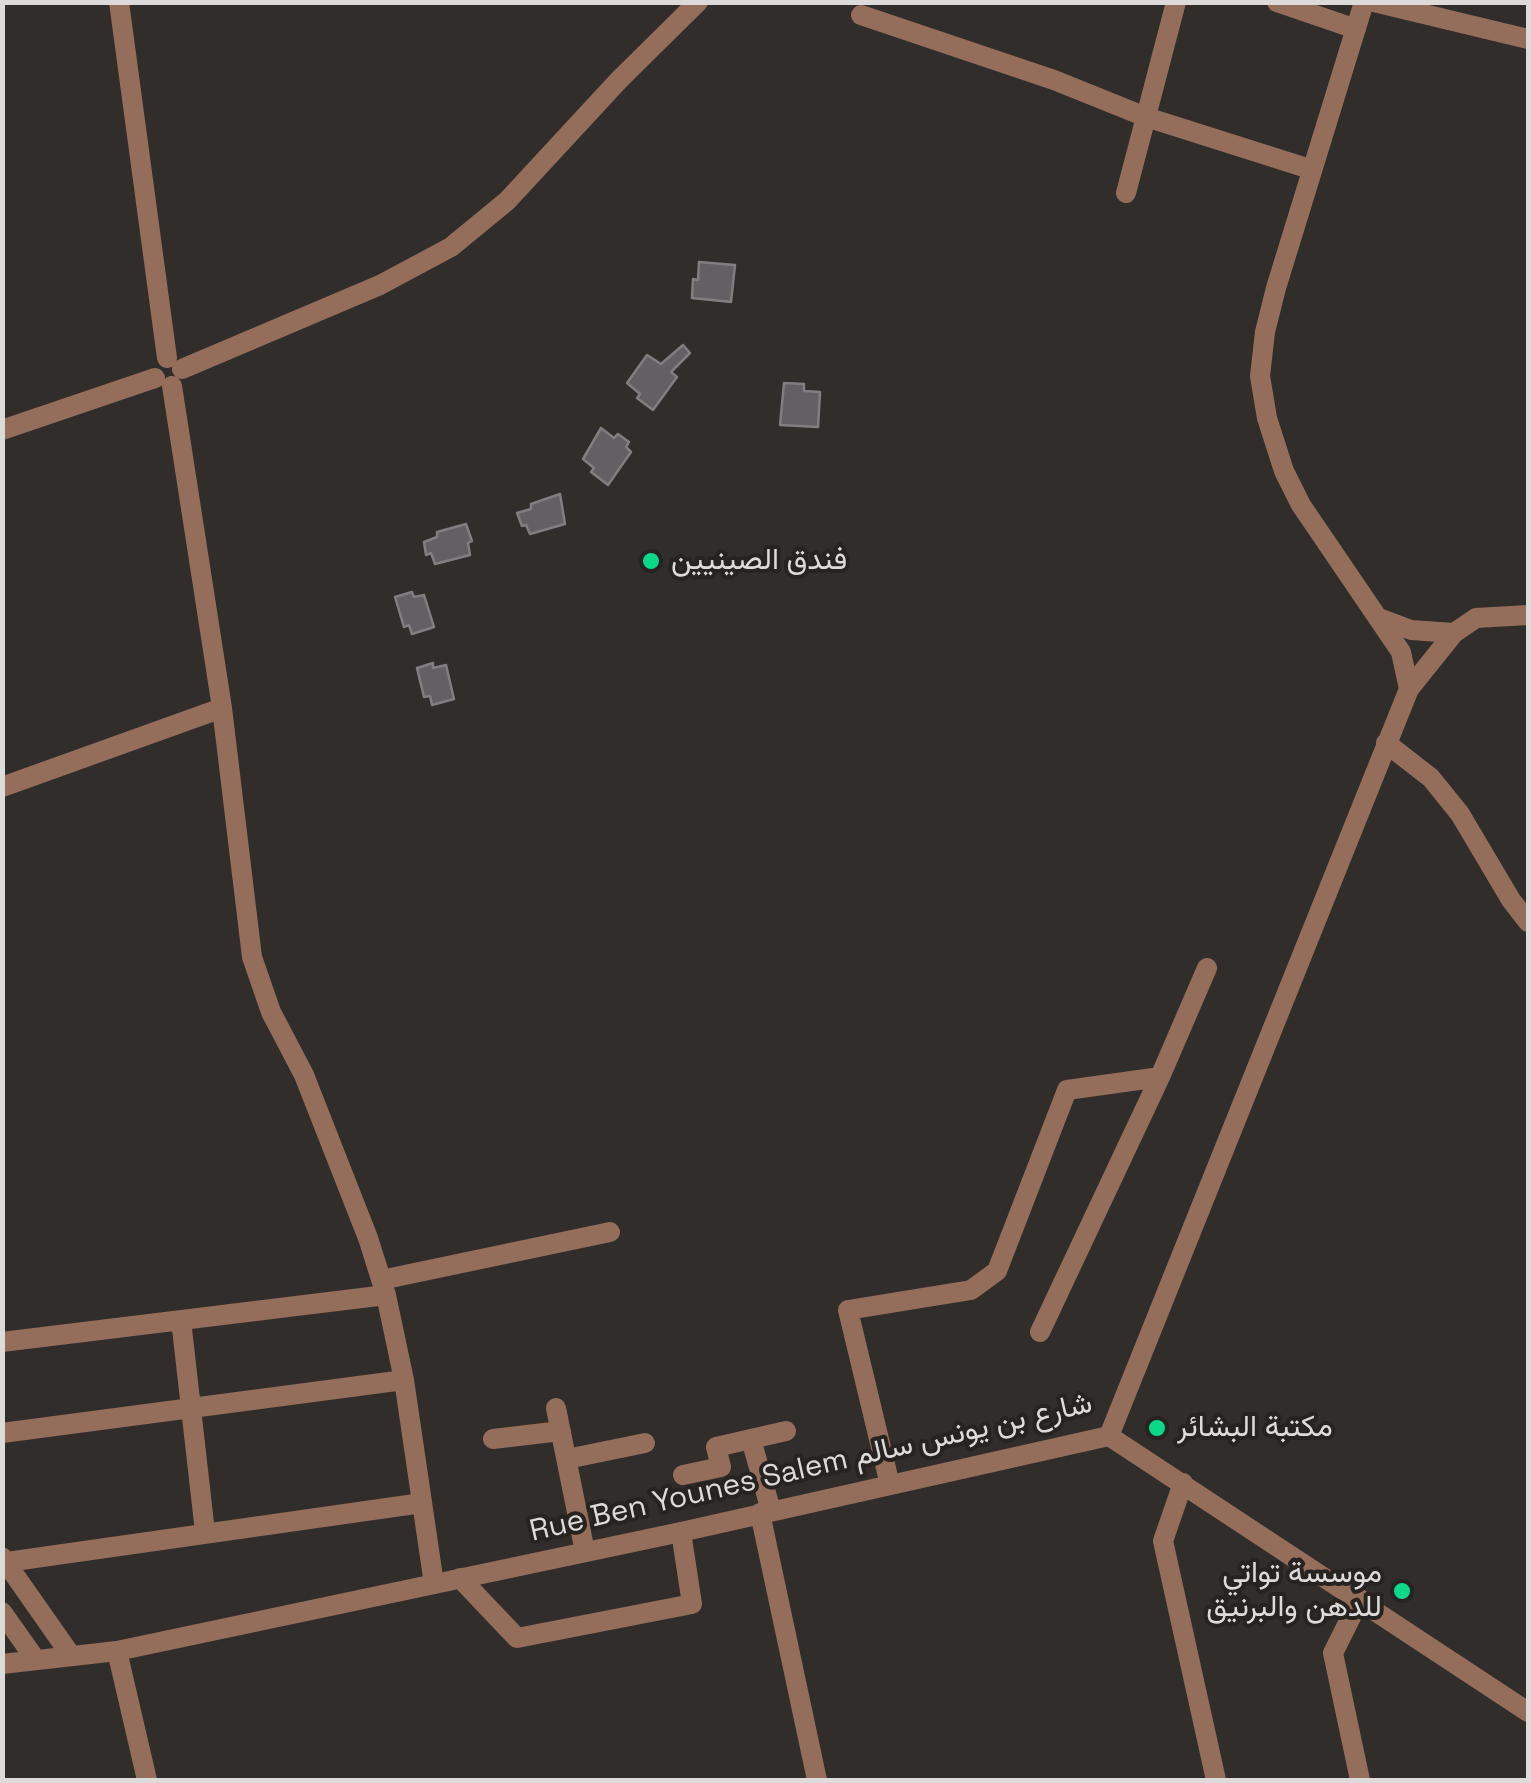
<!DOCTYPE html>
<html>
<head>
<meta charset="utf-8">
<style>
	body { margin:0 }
	#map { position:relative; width:1531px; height:1783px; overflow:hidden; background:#302d2b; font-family:"Space Grotesk",sans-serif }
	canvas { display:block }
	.frame { position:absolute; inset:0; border:5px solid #dddbda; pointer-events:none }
</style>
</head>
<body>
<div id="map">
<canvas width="1531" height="1783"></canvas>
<div class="frame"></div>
</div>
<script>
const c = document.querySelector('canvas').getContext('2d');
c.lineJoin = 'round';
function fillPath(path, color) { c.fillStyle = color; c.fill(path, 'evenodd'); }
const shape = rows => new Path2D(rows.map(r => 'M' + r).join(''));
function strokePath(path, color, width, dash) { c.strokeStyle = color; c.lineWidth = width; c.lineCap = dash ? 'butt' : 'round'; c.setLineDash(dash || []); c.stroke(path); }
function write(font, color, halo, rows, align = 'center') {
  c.font = font + ' "Space Grotesk",Vazirmatn,sans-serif'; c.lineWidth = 8; c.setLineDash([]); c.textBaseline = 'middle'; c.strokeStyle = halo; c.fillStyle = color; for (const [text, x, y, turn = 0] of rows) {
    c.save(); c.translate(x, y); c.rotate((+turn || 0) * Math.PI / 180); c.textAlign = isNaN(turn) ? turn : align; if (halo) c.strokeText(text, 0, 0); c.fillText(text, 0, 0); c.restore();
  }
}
const building = shape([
	[699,262,735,265,731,302,692,298,693,279,698,280,699,262],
	[683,345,690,353,671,372,677,377,653,410,637,398,640,394,627,383,647,355,661,364,683,345],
	[784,383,804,384,804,391,820,392,818,427,780,425,784,383],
	[601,428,614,438,618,434,629,442,626,447,631,452,608,485,591,472,594,468,583,459,601,428],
	[560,494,565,524,530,534,526,525,522,526,517,513,531,509,531,504,560,494],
	[466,524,472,541,468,543,470,555,435,564,431,553,426,555,424,542,437,537,437,532,466,524],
	[412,592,414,597,424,595,434,627,412,634,409,625,404,627,395,597,412,592],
	[433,663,433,668,446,665,454,699,432,705,430,696,424,697,417,668,433,663]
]);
fillPath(building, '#626063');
strokePath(building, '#807e81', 2.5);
strokePath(shape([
	[119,2,167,358],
	[1277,2,1356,29],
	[1364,2,1276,288,1265,332,1260,376,1267,418,1284,471,1301,505,1401,652,1409,689],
	[1374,2,1528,39],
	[861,15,1054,80,1146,117,1310,169],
	[1126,193,1176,2],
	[182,369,380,285,451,247,507,201,619,80,698,2],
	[172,386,222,708,252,957,271,1012,304,1075,368,1238,386,1295,404,1380,434,1584],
	[2,430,155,378],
	[1379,618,1411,630,1454,633],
	[1386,743,1431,778,1460,814,1511,900,1528,922],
	[2,787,222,708],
	[381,1280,610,1232],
	[181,1320,205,1532],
	[1040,1332,1160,1077,1207,968],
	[2,1342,386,1295],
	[556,1408,585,1552],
	[2,1433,404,1380],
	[1109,1436,1409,689,1454,633,1476,618,1528,615],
	[1109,1436,1528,1712],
	[493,1439,561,1431],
	[751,1439,771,1511],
	[567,1459,645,1443],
	[683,1475,721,1467,716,1447,786,1431],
	[1183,1483,1163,1541,1216,1780],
	[890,1485,848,1310,971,1290,997,1271,1067,1090,1160,1077],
	[760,1513,817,1780],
	[2,1557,70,1654],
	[7,1562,422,1503],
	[460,1578,517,1638,692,1604,681,1532],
	[1360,1599,1333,1653,1360,1780],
	[2,1612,36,1660],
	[117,1651,147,1780],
	[2,1664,117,1651,681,1532,1109,1436]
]), '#956d5b', 20);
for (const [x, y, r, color] of [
	[651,561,10,"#0bd98a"],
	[1157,1428,10,"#0bd98a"],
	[1402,1591,10,"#0bd98a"]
]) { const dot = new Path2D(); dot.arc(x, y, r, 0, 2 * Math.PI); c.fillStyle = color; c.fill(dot); strokePath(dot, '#262321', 4); }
write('30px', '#dddbda', '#262321', [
	["فندق الصينيين",671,561],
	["مكتبة البشائر",1177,1428],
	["موسسة تواتي",1382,1574,"right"],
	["للدهن والبرنيق",1382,1608,"right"]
], 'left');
write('30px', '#dddbda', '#262321', [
	["Rue Ben Younes Salem شارع بن يونس سالم",811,1468,-13]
]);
</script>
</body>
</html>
